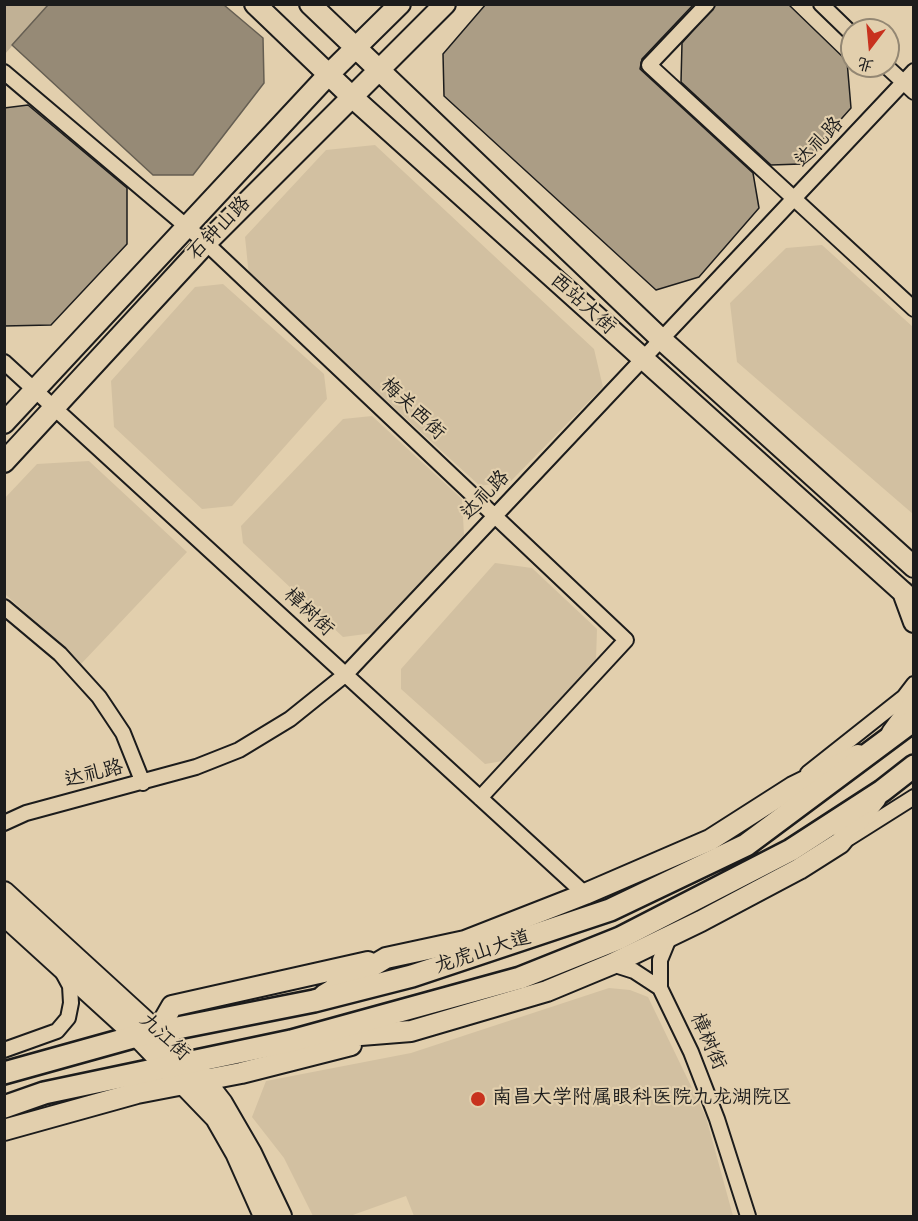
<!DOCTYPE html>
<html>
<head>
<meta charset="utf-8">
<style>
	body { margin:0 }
	#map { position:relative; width:918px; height:1221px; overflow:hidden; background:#e2cfad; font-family:Mynerve,"LXGW WenKai TC",sans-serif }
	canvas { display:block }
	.frame { position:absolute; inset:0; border:6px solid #1c1c1c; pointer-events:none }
	.north { position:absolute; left:840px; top:18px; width:60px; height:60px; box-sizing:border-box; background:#e2cfad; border:2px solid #938773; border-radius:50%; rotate:196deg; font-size:16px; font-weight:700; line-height:24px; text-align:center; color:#1c1c1c }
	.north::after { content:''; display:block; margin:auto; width:21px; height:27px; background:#c8321e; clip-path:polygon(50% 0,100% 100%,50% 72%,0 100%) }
</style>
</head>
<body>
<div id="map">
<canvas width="918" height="1221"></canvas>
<div class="frame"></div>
<div class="north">北</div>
</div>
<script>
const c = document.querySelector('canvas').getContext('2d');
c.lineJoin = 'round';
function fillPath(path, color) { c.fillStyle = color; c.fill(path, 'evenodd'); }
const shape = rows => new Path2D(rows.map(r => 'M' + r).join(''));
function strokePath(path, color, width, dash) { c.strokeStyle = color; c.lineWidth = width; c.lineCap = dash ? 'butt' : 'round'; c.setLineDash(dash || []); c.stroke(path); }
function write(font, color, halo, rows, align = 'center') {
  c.font = font + ' Mynerve,"LXGW WenKai TC",sans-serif'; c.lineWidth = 4.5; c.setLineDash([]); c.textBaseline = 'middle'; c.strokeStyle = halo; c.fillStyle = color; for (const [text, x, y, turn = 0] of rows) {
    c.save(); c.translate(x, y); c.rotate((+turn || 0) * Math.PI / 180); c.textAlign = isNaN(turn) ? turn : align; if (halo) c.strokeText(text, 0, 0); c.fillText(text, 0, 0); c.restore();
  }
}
fillPath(shape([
	[375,145,594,349,603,387,511,481,480,486,249,276,245,237,326,150],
	[822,245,913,327,913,514,737,362,730,303,786,248],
	[223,284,324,374,327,399,232,506,202,509,114,427,111,381,195,287],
	[372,416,462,499,464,535,373,633,343,637,243,543,241,526,343,419],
	[89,461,187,552,81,664,5,594,4,499,37,464],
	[495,563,532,568,597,629,596,660,515,759,485,764,401,689,401,669],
	[609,988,630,990,648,997,706,1117,733,1216,414,1216,406,1196,350,1216,313,1216,284,1158,252,1117,266,1081,411,1053]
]), '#d2c0a1');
fillPath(shape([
	[5,4,48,5,5,54,4,5]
]), '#c1b195');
const water = shape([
	[48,5,224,5,263,38,264,83,193,175,153,175,12,45,48,5]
]);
fillPath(water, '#968a76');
strokePath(water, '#655e52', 1.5);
const building = shape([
	[486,4,694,4,642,59,640,69,753,173,759,208,699,277,656,290,444,96,443,54,486,4],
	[716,4,788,4,847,61,851,108,801,164,771,165,681,82,682,43,716,4],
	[28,105,127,188,127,244,51,325,4,326,4,108,28,105]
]);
fillPath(building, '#ab9d85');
strokePath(building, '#1c1c1c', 1.5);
const street = shape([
	[707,4,649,65,914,309],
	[821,4,852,34],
	[886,66,914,92],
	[4,72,206,243,626,640,480,798],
	[4,362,585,894],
	[4,607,60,654,99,697,123,733,143,783],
	[808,773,904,697,914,684],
	[4,823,26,813,196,767,239,750,290,719,346,674,914,71],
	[849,838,914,797],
	[612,964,634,971,660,988,660,960,669,938],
	[660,988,691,1052,717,1119,748,1216],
	[4,1050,57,1031,68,1018,71,1003,70,986,63,973]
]);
const secondary = shape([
	[255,4,351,96,914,602],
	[310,4,662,340,914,567],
	[4,423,329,74,400,4],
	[4,462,206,243,445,4],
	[903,592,914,622],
	[892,733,914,703],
	[4,892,191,1063,222,1103,251,1153,281,1216],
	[4,915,137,1036,216,1118,236,1153,264,1216],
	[324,995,386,958,465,941,585,894,710,840,793,787,858,755],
	[157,1032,172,1006,368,962],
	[323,1038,411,1031,547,991,612,964,701,921,799,869,840,843,876,798],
	[4,1130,137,1093,241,1073,351,1045]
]);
const primary = shape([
	[4,1073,137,1036,314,1001,412,976,610,910,746,845,914,720],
	[4,1107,44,1093,291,1041,520,978,620,938,791,850,882,791,914,766]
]);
strokePath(street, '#1c1c1c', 18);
strokePath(secondary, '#1c1c1c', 24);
strokePath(primary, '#1c1c1c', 26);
strokePath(street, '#e2cfad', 14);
strokePath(secondary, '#e2cfad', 20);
strokePath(primary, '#e2cfad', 21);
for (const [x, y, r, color] of [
	[478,1099,8,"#c8321e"]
]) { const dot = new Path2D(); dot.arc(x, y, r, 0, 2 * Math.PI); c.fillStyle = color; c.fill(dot); strokePath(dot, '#e2cfad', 2); }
write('20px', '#1c1c1c', '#e2cfad', [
	["达礼路",820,143,-47],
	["石钟山路",220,229,-46],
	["西站大街",582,305,42],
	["梅关西街",412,410,43],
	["达礼路",486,496,-46],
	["樟树街",308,613,43],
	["达礼路",94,775,-14],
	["龙虎山大道",483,953,-18],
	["九江街",164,1038,42],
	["樟树街",707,1042,66]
]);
write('20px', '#1c1c1c', '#e2cfad', [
	["南昌大学附属眼科医院九龙湖院区",492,1099]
], 'left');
</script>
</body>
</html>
